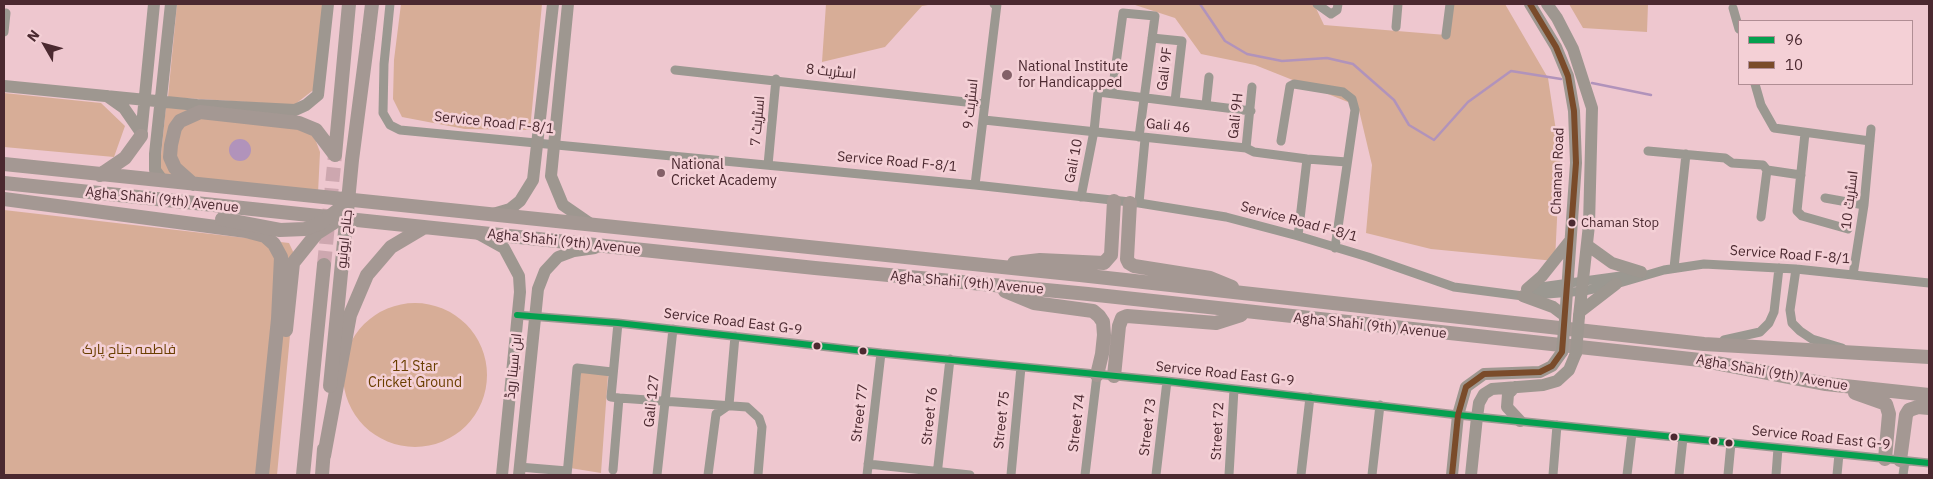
<!DOCTYPE html>
<html>
<head>
<meta charset="utf-8">
<style>
	body { margin:0 }
	#map { position:relative; width:1933px; height:479px; overflow:hidden; background:#eec7cf; font-family:"IBM Plex Sans",sans-serif }
	canvas { display:block }
	.frame { position:absolute; inset:0; border:5px solid #4b2930; pointer-events:none }
	.legend { position:absolute; left:1738px; top:20px; width:175px; height:65px; box-sizing:border-box; background:#f4d0d6; border:1px solid #b08d94; margin:0; padding:6px 9px; list-style:none; font-size:15px; color:#4b2930 }
	.legend li { display:flex; align-items:center; gap:10px; height:25px }
	.legend b { width:25px; border:1px solid #b08d94 }
	.north { position:absolute; left:20px; top:20px; width:50px; height:50px; -webkit-text-stroke:4px #f4d0d6; paint-order:stroke; rotate:308deg; font-size:14px; font-weight:700; line-height:20px; text-align:center; color:#4b2930 }
	.north::after { content:''; display:block; margin:auto; width:18px; height:22px; background:#4b2930; clip-path:polygon(50% 0,100% 100%,50% 72%,0 100%) }
</style>
</head>
<body>
<div id="map">
<canvas width="1933" height="479"></canvas>
<div class="frame"></div>
<ul class="legend">
<li><b style="height:6px;background:#04a04f"></b>96</li>
<li><b style="height:6px;background:#7a4b2a"></b>10</li>
</ul>
<div class="north">N</div>
</div>
<script>
const c = document.querySelector('canvas').getContext('2d');
c.lineJoin = 'round';
function fillPath(path, color) { c.fillStyle = color; c.fill(path, 'evenodd'); }
const shape = rows => new Path2D(rows.map(r => 'M' + r).join(''));
function strokePath(path, color, width, dash) { c.strokeStyle = color; c.lineWidth = width; c.lineCap = dash ? 'butt' : 'round'; c.setLineDash(dash || []); c.stroke(path); }
function write(font, color, halo, rows, align = 'center') {
  c.font = font + ' "IBM Plex Sans",Cairo,sans-serif'; c.lineWidth = 5; c.setLineDash([]); c.textBaseline = 'middle'; c.strokeStyle = halo; c.fillStyle = color; for (const [text, x, y, turn = 0] of rows) {
    c.save(); c.translate(x, y); c.rotate((+turn || 0) * Math.PI / 180); c.textAlign = isNaN(turn) ? turn : align; if (halo) c.strokeText(text, 0, 0); c.fillText(text, 0, 0); c.restore();
  }
}
fillPath(shape([
	[177,4,332,4,325,81,294,105,168,97],
	[401,4,542,4,530,130,465,129,402,117,393,99,394,60],
	[826,4,934,4,922,6,885,47,822,62],
	[1132,4,1314,4,1324,25,1446,35,1451,4,1505,4,1548,78,1560,157,1555,261,1431,249,1366,233,1372,165,1358,106,1255,65,1201,54,1175,18],
	[1569,4,1648,4,1647,32,1583,28],
	[4,93,101,103,125,126,114,157,4,147],
	[166,106,293,126,314,136,320,152,318,193,159,175],
	[4,210,289,243,297,260,277,475,4,475],
	'343 375a72 72 0 1 1 144 0a72 72 0 1 1-144 0Z',
	[581,372,608,375,601,473,570,468]
]), '#d7ad97');
fillPath(shape([
	'229 150a11 11 0 1 1 22 0a11 11 0 1 1-22 0Z'
]), '#b193bb');
strokePath(shape([
	[1200,4,1225,41,1247,54,1282,61,1327,58,1353,64,1394,100,1409,125,1434,140,1468,102,1511,71,1561,79],
	[1592,83,1651,95]
]), '#b193bb', 2.5);
strokePath(shape([
	[324,265,335,155]
]), '#cda7af', 14, [14, 7]);
strokePath(shape([
	[390,4,384,64,383,113,390,125,400,130,975,185,1139,203,1226,217,1298,236,1368,257,1454,287,1523,296,1584,291,1616,284,1664,270,1704,264,1796,269,1929,283],
	[1317,4,1331,14,1337,10,1338,4],
	[1733,8,1739,29],
	[1396,27,1398,4],
	[4,32,6,13],
	[1446,35,1450,4],
	[1152,38,1182,41,1175,101],
	[675,70,984,104],
	[1755,84,1761,105,1774,128,1870,141],
	[1112,93,1123,13,1155,16,1139,137],
	[1206,105,1209,77],
	[984,120,1246,148,1254,152,1307,159,1347,162],
	[1805,133,1797,211,1802,216,1848,229],
	[1281,141,1290,86,1294,84,1343,92,1352,99,1355,110,1335,248],
	[1246,148,1252,87],
	[1648,151,1725,158,1732,163,1763,165,1767,170,1801,175],
	[768,165,776,79],
	[975,185,997,4,994,4],
	[1081,197,1094,131,1098,92,1251,111],
	[1825,198,1864,205],
	[1139,203,1145,139],
	[1761,217,1767,170],
	[1298,236,1307,159],
	[1674,268,1686,154],
	[1796,269,1790,310,1792,323,1800,331,1812,339,1842,348],
	[1853,275,1864,205,1871,129],
	[1526,289,1635,274],
	[517,315,618,323,881,353,1167,381,1458,415,1929,463],
	[1724,340,1760,332,1769,323,1774,312,1779,268],
	[619,398,747,407,759,418,762,427,758,475],
	[868,464,970,475],
	[519,467,567,471],
	[613,470,619,398,611,397,618,323],
	[567,475,577,368,612,372],
	[657,475,673,329],
	[708,475,716,414,729,405,735,336],
	[867,475,881,353],
	[937,475,950,359],
	[1011,475,1021,367],
	[1085,475,1097,375],
	[1156,475,1167,381],
	[1229,475,1234,389],
	[1301,475,1310,397],
	[1372,475,1380,405],
	[1553,475,1557,425],
	[1627,475,1632,433],
	[1679,475,1683,438],
	[1728,475,1731,443],
	[1776,475,1778,448],
	[1837,475,1839,454],
	[1903,475,1905,461]
]), '#9b9891', 9);
strokePath(shape([
	[568,4,551,176,563,205,592,225],
	[1530,4,1556,47,1568,76,1574,111,1576,163,1565,320],
	[1547,4,1557,18,1573,49,1592,108,1589,225,1579,316],
	[4,86,197,105,295,110,306,105,318,95,328,4],
	[107,96,124,108,142,134],
	[141,136,154,4],
	[163,181,155,170,155,154,171,4],
	[493,214,510,209,520,201,533,180,553,4],
	[477,233,504,248,519,276,520,292,502,475],
	[1587,245,1612,263,1641,272],
	[1527,289,1542,276,1569,242],
	[1523,296,1553,307,1565,316],
	[1581,311,1616,284],
	[1515,387,1508,394,1507,407,1520,421],
	[519,475,538,289,545,271,558,257,574,251,595,248],
	[1452,475,1458,415,1466,387,1484,374,1540,372,1552,366,1562,352],
	[1471,475,1477,417,1479,403,1484,394,1492,389,1543,385,1557,381,1569,370,1576,353]
]), '#9e9790', 12);
strokePath(shape([
	[368,37,372,4],
	[335,155,349,4],
	[4,164,1080,275,1704,344,1929,357],
	[100,175,125,158,141,136],
	[4,183,815,268,1088,294,1700,360,1826,384,1929,395],
	[193,184,175,168,170,157,171,145,175,128,180,121,200,112,299,123,316,130,335,155],
	[4,199,246,231,265,236,274,244,281,257,278,319,262,475],
	[1130,203,1127,259,1129,263,1134,266,1210,278,1232,287],
	[1014,263,1040,260,1104,263,1111,255,1114,201],
	[1005,291,1034,303,1093,311,1099,316,1103,322,1104,335,1102,354,1097,375],
	[286,330,293,263,317,233,336,221],
	[1114,376,1119,326,1122,318,1127,316,1216,323,1241,315],
	[1855,393,1886,404,1889,414,1885,459],
	[324,456,350,315,367,275,391,247,423,228],
	[1900,460,1906,415,1909,410,1918,407,1929,408],
	[303,475,324,265],
	[322,475,324,449]
]), '#a49893', 14);
strokePath(shape([
	[1562,352,1565,320],
	[1576,353,1579,316]
]), '#9e9790', 12);
strokePath(shape([
	[222,219,280,230,305,229,321,223,338,210,349,193],
	[330,386,352,160,368,37]
]), '#a49893', 14);
strokePath(shape([
	[517,315,618,323,881,353,1167,381,1458,415,1929,463]
]), '#04a04f', 6);
strokePath(shape([
	[1452,475,1458,415,1466,387,1484,374,1540,372,1552,366,1562,352,1576,163,1574,111,1568,76,1556,47,1530,4]
]), '#7a4b2a', 6);
for (const [x, y, r, color] of [
	[1007,75,6,"#846068"],
	[661,173,5,"#846068"],
	[1572,223,4.5,"#4b2930"],
	[817,346,4.5,"#4b2930"],
	[863,351,4.5,"#4b2930"],
	[1674,437,4.5,"#4b2930"],
	[1714,441,4.5,"#4b2930"],
	[1729,443,4.5,"#4b2930"]
]) { const dot = new Path2D(); dot.arc(x, y, r, 0, 2 * Math.PI); c.fillStyle = color; c.fill(dot); strokePath(dot, '#f4d0d6', 2); }
write('13px', '#4b2930', '#f4d0d6', [
	["Chaman Stop",1581,223]
], 'left');
write('14px', '#4b2930', '#f4d0d6', [
	["National Institute",1018,67],
	["for Handicapped",1018,83],
	["National",671,165],
	["Cricket Academy",671,181]
], 'left');
write('14px', '#4b2930', '#f4d0d6', [
	["Gali 9F",1165,69,-83],
	["اسٹریٹ 8",831,72,6],
	["اسٹریٹ 9",971,104,-84],
	["Gali 9H",1236,116,-84],
	["اسٹریٹ 7",758,121,-85],
	["Service Road F-8/1",494,123,6],
	["Gali 46",1168,126,6],
	["Gali 10",1074,161,-79],
	["Service Road F-8/1",897,162,5],
	["Chaman Road",1558,171,-88],
	["Agha Shahi (9th) Avenue",162,200,6],
	["اسٹریٹ 10",1850,200,-83],
	["Service Road F-8/1",1299,222,15],
	["جناح ایونیو",345,239,-84],
	["Agha Shahi (9th) Avenue",564,242,6],
	["Service Road F-8/1",1790,255,4],
	["Agha Shahi (9th) Avenue",967,283,5],
	["Service Road East G-9",733,322,7],
	["Agha Shahi (9th) Avenue",1370,326,6],
	["ابن سینا روڈ",514,366,-84],
	["Agha Shahi (9th) Avenue",1772,373,10],
	["Service Road East G-9",1225,374,6],
	["Gali 127",652,401,-84],
	["Street 77",860,413,-83],
	["Street 76",930,416,-84],
	["Street 75",1002,420,-84],
	["Street 74",1077,423,-83],
	["Street 73",1148,427,-83],
	["Street 72",1218,431,-87],
	["Service Road East G-9",1821,438,6]
]);
write('14px', '#6a3e00', '#f4d0d6', [
	["فاطمہ جناح پارک",129,350],
	["11 Star",415,367],
	["Cricket Ground",415,383]
]);
</script>
</body>
</html>
